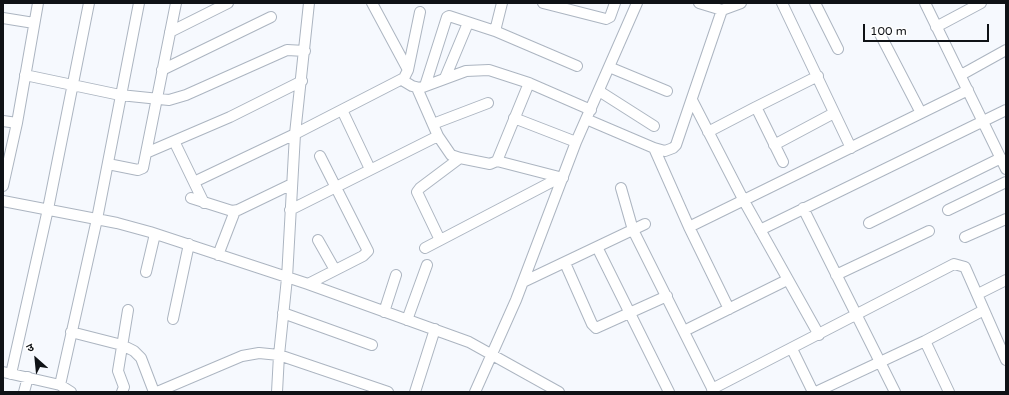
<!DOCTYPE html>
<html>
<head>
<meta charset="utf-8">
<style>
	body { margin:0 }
	#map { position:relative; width:1009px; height:395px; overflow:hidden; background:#f6f9fe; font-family:"Varela Round","Noto Sans Devanagari",sans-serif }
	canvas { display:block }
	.frame { position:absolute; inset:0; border:4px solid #0f1216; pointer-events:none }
	.north { position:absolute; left:16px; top:339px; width:40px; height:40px; -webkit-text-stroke:3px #fff; paint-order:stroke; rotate:333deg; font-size:11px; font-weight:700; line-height:16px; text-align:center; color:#0f1216 }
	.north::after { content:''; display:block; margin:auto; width:14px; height:18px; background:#0f1216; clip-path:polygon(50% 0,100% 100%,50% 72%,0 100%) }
	.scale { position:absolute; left:863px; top:24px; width:126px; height:18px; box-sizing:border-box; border:2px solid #0f1216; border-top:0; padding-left:5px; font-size:12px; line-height:14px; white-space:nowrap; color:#0f1216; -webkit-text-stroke:3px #fff; paint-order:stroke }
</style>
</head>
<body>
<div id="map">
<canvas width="1009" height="395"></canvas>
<div class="frame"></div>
<div class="north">उ</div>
<div class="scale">100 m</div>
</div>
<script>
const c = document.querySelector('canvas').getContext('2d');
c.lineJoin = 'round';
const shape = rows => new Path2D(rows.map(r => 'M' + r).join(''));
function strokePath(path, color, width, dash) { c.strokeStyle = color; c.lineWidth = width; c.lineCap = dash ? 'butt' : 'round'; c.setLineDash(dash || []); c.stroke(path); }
const minor = shape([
	[372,3,408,70],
	[543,3,606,19,610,17,615,3],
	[699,3,722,10,741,3],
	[782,3,851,148],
	[815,3,838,49],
	[925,3,1006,169],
	[3,18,34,23],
	[936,27,981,3],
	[495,31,502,3],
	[170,32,228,3],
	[880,34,921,113],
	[609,67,667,91],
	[162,70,271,17],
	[25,75,120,95,169,100,186,95,287,50,305,51],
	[961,75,1006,50],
	[445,78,468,23],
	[402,80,412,86,420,88,466,71,489,70,529,83,591,110],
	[425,86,447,17,449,16,495,31,577,66],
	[417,88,438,136,451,155,460,158,490,164,497,161,529,83],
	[599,91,654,126],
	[692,100,744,201,819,335],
	[756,107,818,76],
	[342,110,370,169],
	[514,118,576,142],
	[586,119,654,148,665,151,673,148,676,145,722,10],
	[3,121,17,123],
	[433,124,488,103],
	[708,132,756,107,783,162],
	[174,141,204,203],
	[774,145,834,113],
	[654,148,689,227],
	[146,153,230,117,302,81],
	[497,161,563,178],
	[108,164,138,170,143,168,176,3],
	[194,182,295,134,404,78,408,70,420,12],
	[3,186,17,123,38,3],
	[621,188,633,230,714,392],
	[191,198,232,211,238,210,292,184],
	[3,201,117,223,150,232,308,284,469,342,559,392],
	[803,208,895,392],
	[290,210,438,136],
	[948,210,1006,182],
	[869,223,1001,158],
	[760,230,1006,110],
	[965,237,1006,219],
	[318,240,335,270],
	[440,240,417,192,420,188,460,158],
	[597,247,669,392],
	[425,248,561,177],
	[218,255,235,211],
	[565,263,592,324,596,328,667,296],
	[146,272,155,234],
	[836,275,929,231],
	[523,282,645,224],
	[308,284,363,256,368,251,320,156],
	[978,294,1006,280],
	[729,309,689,227,968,90],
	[384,312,396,275],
	[283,313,372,345],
	[173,319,189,244],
	[407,320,427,265],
	[684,331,787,280],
	[71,332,122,345,134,351,141,358,154,392],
	[925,341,949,392],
	[792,349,813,392],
	[3,372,60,385,71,392],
	[11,374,48,209,89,3],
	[60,385,97,219,139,3],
	[712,389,954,264,965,267,1006,360],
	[24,392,28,377],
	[122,392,124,387,118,371,128,310],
	[157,392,242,356,259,353,279,355,388,392],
	[277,392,279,355,287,278,295,134,309,3],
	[415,392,435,329],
	[475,392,516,300,576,142,637,3],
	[816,392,925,341,984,310]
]);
strokePath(minor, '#acb5c1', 12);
strokePath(minor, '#fff', 10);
</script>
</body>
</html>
